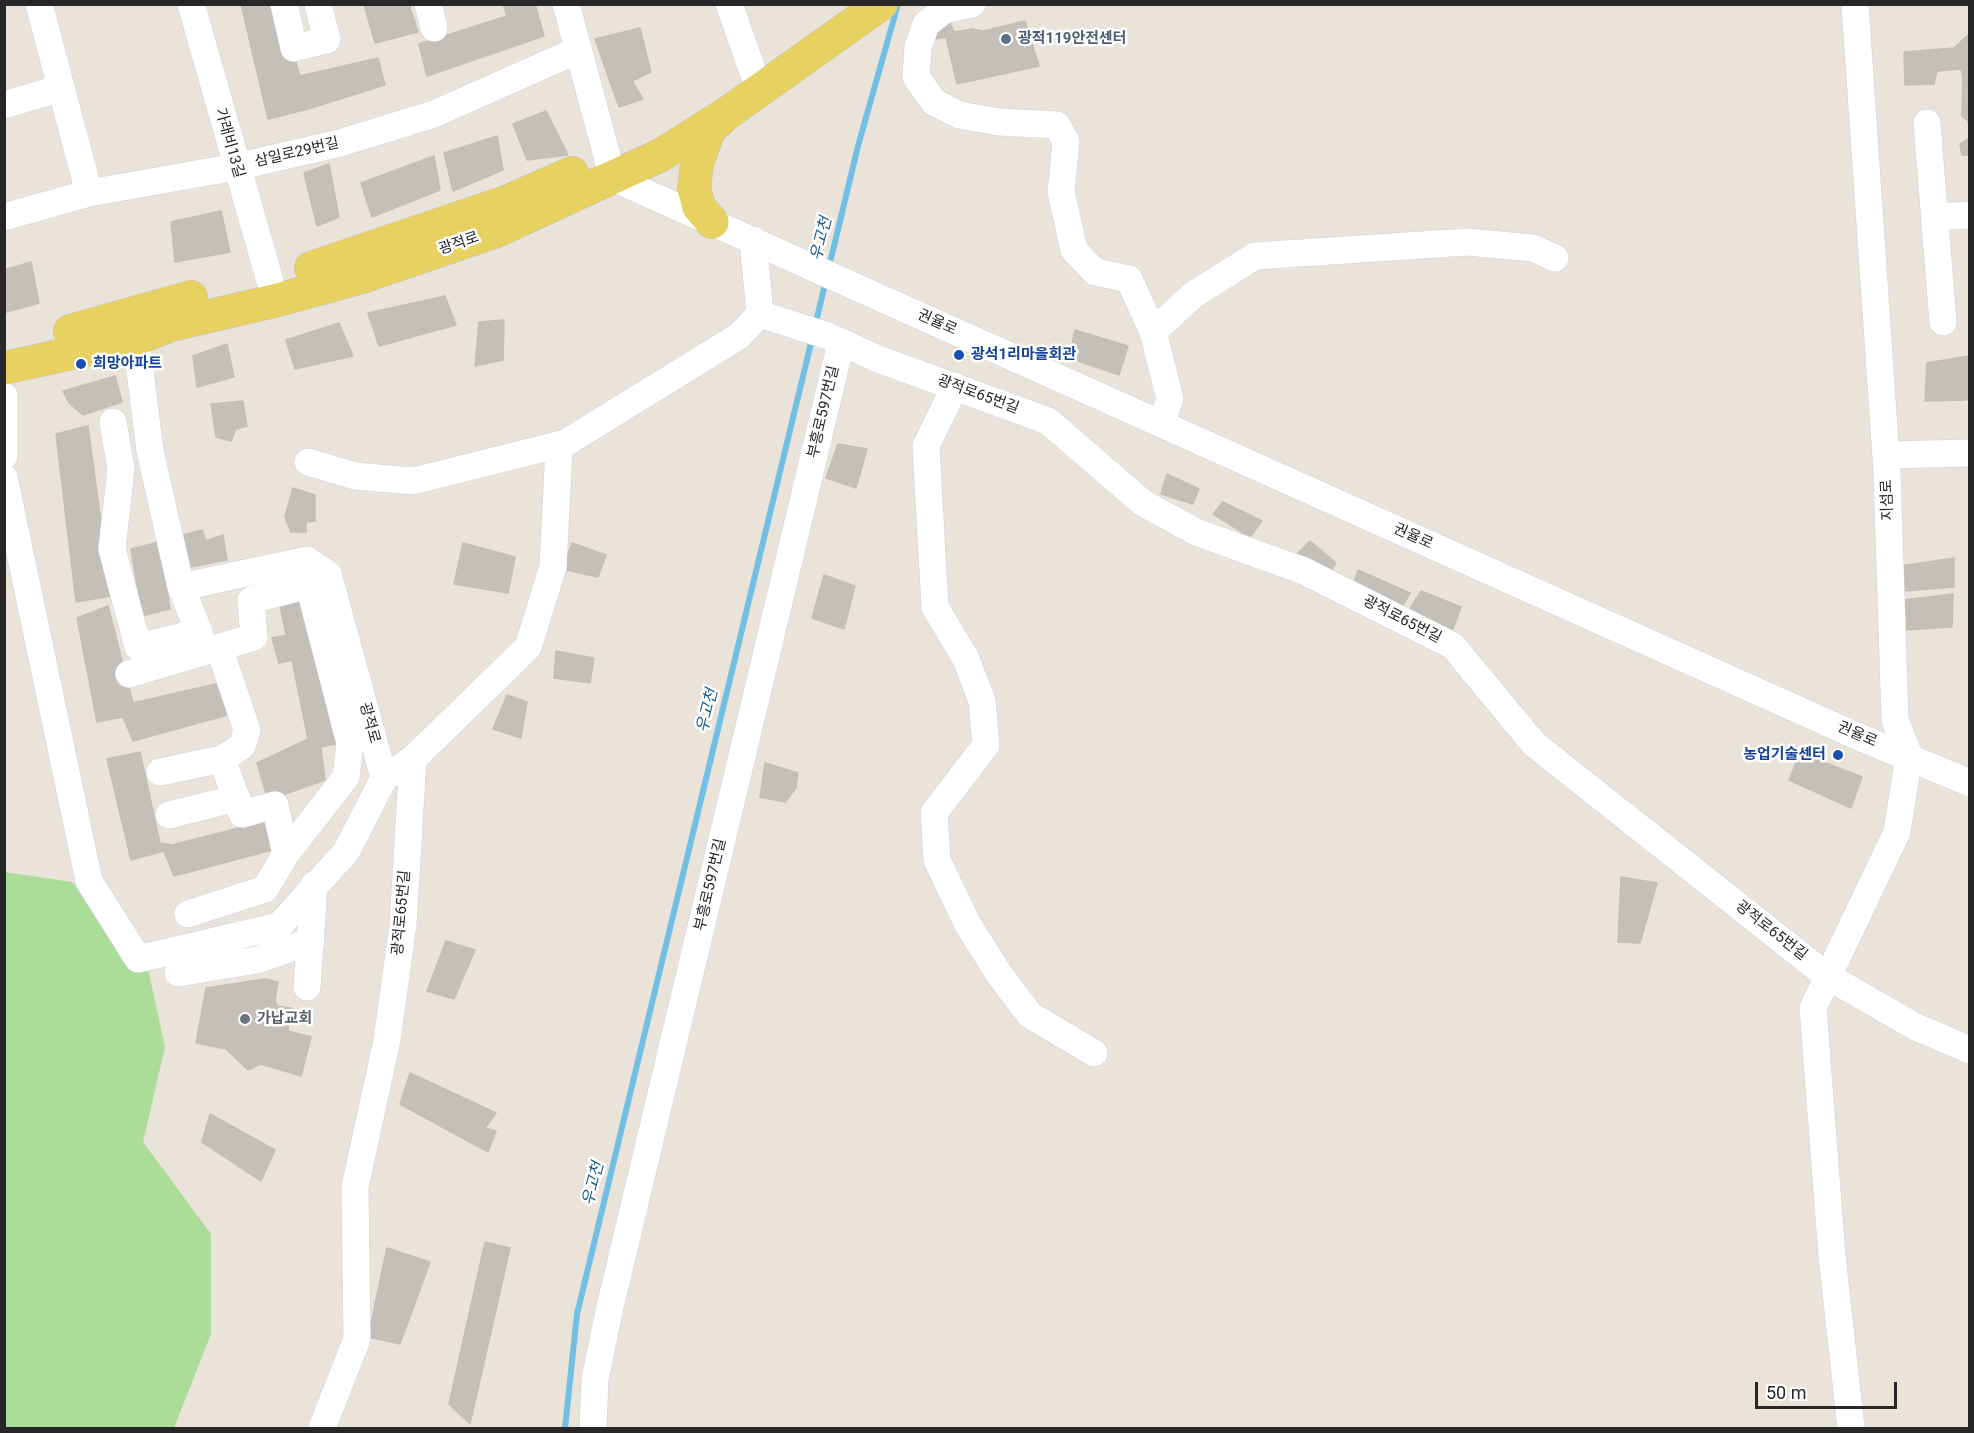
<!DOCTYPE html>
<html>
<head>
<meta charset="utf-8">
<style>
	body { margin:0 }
	#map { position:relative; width:1974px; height:1433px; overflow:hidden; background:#e9e3d9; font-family:Roboto,sans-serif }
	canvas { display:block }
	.frame { position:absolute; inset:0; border:6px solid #272727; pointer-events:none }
	.scale { position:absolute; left:1755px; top:1382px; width:142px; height:27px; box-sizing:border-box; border:3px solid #272727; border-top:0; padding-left:8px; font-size:18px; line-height:21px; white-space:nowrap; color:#272727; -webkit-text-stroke:4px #fff; paint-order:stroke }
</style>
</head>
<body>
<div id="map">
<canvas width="1974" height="1433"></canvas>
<div class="frame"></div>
<div class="scale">50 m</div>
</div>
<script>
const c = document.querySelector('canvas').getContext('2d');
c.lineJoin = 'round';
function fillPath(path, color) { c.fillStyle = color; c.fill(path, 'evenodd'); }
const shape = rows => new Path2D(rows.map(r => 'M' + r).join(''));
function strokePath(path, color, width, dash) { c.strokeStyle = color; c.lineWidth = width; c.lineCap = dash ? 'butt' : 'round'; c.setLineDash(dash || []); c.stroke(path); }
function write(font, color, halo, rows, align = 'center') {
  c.font = font + ' Roboto,"Noto Sans KR",sans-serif'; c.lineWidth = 5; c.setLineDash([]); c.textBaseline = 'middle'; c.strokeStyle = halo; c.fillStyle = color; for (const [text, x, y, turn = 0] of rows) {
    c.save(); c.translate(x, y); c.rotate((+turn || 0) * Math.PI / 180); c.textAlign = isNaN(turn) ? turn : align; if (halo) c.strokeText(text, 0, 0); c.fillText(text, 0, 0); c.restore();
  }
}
fillPath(shape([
	[4,872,72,882,148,969,165,1047,143,1142,211,1234,211,1334,174,1428,5,1428]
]), '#abdd99');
strokePath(shape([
	[829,267,858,146,898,4],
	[815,326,826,280],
	[565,1428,577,1314,812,339]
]), '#72bfe6', 6);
const building = shape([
	[241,4,278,4,300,76,378,58,385,85,308,109,268,119,241,4],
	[364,4,409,4,418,32,375,43,364,4],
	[503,4,535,4,544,36,427,76,419,44,507,16,503,4],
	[1025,21,1039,66,957,84,946,37,936,39,935,24,950,23,954,32,972,29,984,31,1025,21],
	[640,28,651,72,632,81,643,99,619,107,595,39,640,28],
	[1970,33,1970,134,1968,121,1962,116,1963,77,1961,69,1937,71,1934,84,1905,85,1904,52,1954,48,1970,33],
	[546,111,568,155,527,160,513,124,546,111],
	[497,136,503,170,453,191,444,153,497,136],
	[1970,138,1970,155,1962,155,1960,144,1970,138],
	[434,156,440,190,372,217,361,183,434,156],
	[329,164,339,217,317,226,304,173,329,164],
	[221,211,230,252,175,262,171,222,221,211],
	[31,262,39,303,7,312,4,270,31,262],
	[445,296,456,325,379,346,368,313,445,296],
	[504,320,503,360,475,366,479,322,504,320],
	[339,323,353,356,295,369,286,340,339,323],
	[1075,330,1128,346,1119,375,1069,358,1075,330],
	[227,344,234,377,197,387,193,356,227,344],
	[1968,356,1970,394,1966,400,1925,401,1927,363,1968,356],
	[115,376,122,402,83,415,69,403,63,391,115,376],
	[243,401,247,426,236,429,231,441,216,437,211,404,243,401],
	[88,426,111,596,76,602,56,434,88,426],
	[838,444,867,449,856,488,826,478,838,444],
	[1167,474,1199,489,1193,504,1161,494,1167,474],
	[293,488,315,495,315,521,306,522,306,532,291,532,285,517,293,488],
	[1223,502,1262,521,1250,537,1213,514,1223,502],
	[202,530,206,541,223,535,227,560,185,568,179,536,202,530],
	[1310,541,1336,563,1328,575,1297,554,1310,541],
	[159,542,170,609,142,616,131,549,159,542],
	[463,543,515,557,508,593,454,584,463,543],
	[572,543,606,555,598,577,562,569,572,543],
	[1954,558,1954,587,1904,591,1901,566,1954,558],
	[1358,570,1410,593,1403,605,1353,586,1358,570],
	[824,575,855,586,844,629,812,618,824,575],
	[1421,591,1461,607,1453,629,1409,610,1421,591],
	[1953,594,1952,627,1904,630,1903,600,1953,594],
	[304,596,340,743,321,747,325,780,268,800,257,763,308,739,292,660,279,663,272,638,286,635,279,601,304,596],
	[108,606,133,703,224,682,235,713,133,741,123,717,97,722,77,618,108,606],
	[556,651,594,658,590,683,554,678,556,651],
	[507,695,527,702,521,738,493,729,507,695],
	[140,752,160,843,172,845,270,820,276,849,174,876,164,851,131,860,107,759,140,752],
	[1800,753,1862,777,1851,808,1789,780,1800,753],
	[765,763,798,773,796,788,785,802,760,797,765,763],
	[1621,877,1657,883,1640,943,1618,942,1621,877],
	[446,941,475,950,454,999,427,991,446,941],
	[265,979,278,982,275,1000,277,1006,291,1008,288,1031,311,1037,301,1076,261,1064,248,1070,226,1049,196,1043,206,988,265,979],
	[410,1073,496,1113,485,1128,496,1131,488,1152,400,1104,410,1073],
	[210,1114,275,1150,261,1181,202,1142,210,1114],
	[485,1242,510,1248,470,1424,449,1404,485,1242],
	[387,1248,430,1262,400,1344,368,1337,387,1248]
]);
fillPath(building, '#c4c0b9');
strokePath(building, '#c4bfb4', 1.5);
const minor = shape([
	[39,4,89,193],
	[191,4,270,281],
	[284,4,294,48,327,40,318,4],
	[428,4,434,28],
	[566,4,613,178,1859,737,1970,783],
	[729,4,753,72],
	[972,4,944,10,926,24,918,47,916,77,934,102,959,115,999,122,1057,125,1066,142,1061,192,1074,250,1095,272,1129,279,1153,332,1170,399,1161,424],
	[4,105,61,88],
	[1927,123,1943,322],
	[4,217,89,193,236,167,340,143,434,114,578,50],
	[1936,217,1970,215],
	[760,314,828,336,878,359,1048,421,1143,503,1196,532,1304,571,1453,646,1534,744,1827,976,1916,1027,1970,1050],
	[1153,332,1193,295,1255,256,1467,242,1533,248,1555,258],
	[136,339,150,451,181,587,199,632,203,652],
	[955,386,926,446,935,607,966,659,982,701,986,745,934,813,937,860,967,923,999,974,1030,1015,1094,1053],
	[4,396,4,456],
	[113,422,121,469,112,549,138,647,199,632],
	[1886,455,1970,453],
	[308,462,355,476,413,481,565,443],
	[4,477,89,881,138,959,279,926,346,852,384,778,413,759],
	[181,587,307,560,328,574,384,778],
	[219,647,247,730,242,746,222,759,242,814,275,805,286,854],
	[129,674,254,637,251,600,309,585,350,743,346,777,286,854,265,889,188,914],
	[160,772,222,759],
	[169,815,237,798],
	[178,973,257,960,311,941],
	[307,987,314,885],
	[322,1428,357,1339,355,1187,387,1040,403,925,413,759,528,647,553,567,559,447,739,336,760,314,753,240],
	[593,1428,595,1379,610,1307,841,343],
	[1851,1428,1832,1256,1813,1008,1897,832,1909,756,1895,720,1887,472,1855,4]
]);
const major = shape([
	[712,222,699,207,694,188,697,163,710,128,721,119],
	[311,268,506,202,572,173],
	[70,331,191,297],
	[4,368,136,339,171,325,274,301,362,277,494,232,661,155,729,112,881,4]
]);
strokePath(minor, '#cfd1e0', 28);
strokePath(major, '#c3c3c3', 34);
strokePath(minor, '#fff', 27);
strokePath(major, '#e7d161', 33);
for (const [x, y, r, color] of [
	[1006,39,6,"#5c6f8a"],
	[959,355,6,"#1a4fb4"],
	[81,364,6,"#1a4fb4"],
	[1838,755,6,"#1a4fb4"],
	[245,1019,6,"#6b7280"]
]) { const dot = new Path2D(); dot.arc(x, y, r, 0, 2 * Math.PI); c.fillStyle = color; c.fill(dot); strokePath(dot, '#fff', 2); }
write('bold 15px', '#4e5e75', '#fff', [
	["광적119안전센터",1018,39]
], 'left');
write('15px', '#272727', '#fff', [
	["가래비13길",229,143,74],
	["삼일로29번길",297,153,-13],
	["광적로",459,244,-19],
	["권율로",937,323,24],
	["광적로65번길",978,395,20],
	["부흥로597번길",824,412,-77],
	["지섬로",1888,500,-92],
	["권율로",1413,537,24],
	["광적로65번길",1402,620,27],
	["광적로",369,723,75],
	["권율로",1857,735,23],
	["부흥로597번길",711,885,-77],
	["광적로65번길",402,913,-85],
	["광적로65번길",1771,931,38]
]);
write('bold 15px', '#164399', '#fff', [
	["광석1리마을회관",971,355],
	["희망아파트",93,364],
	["농업기술센터",1826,755,"right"]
], 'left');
write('bold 15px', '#5b616d', '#fff', [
	["가납교회",257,1019]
], 'left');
write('italic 16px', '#155c8d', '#fff', [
	["우고천",822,239,-76],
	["우고천",708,711,-76],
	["우고천",594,1184,-76]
]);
</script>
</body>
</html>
